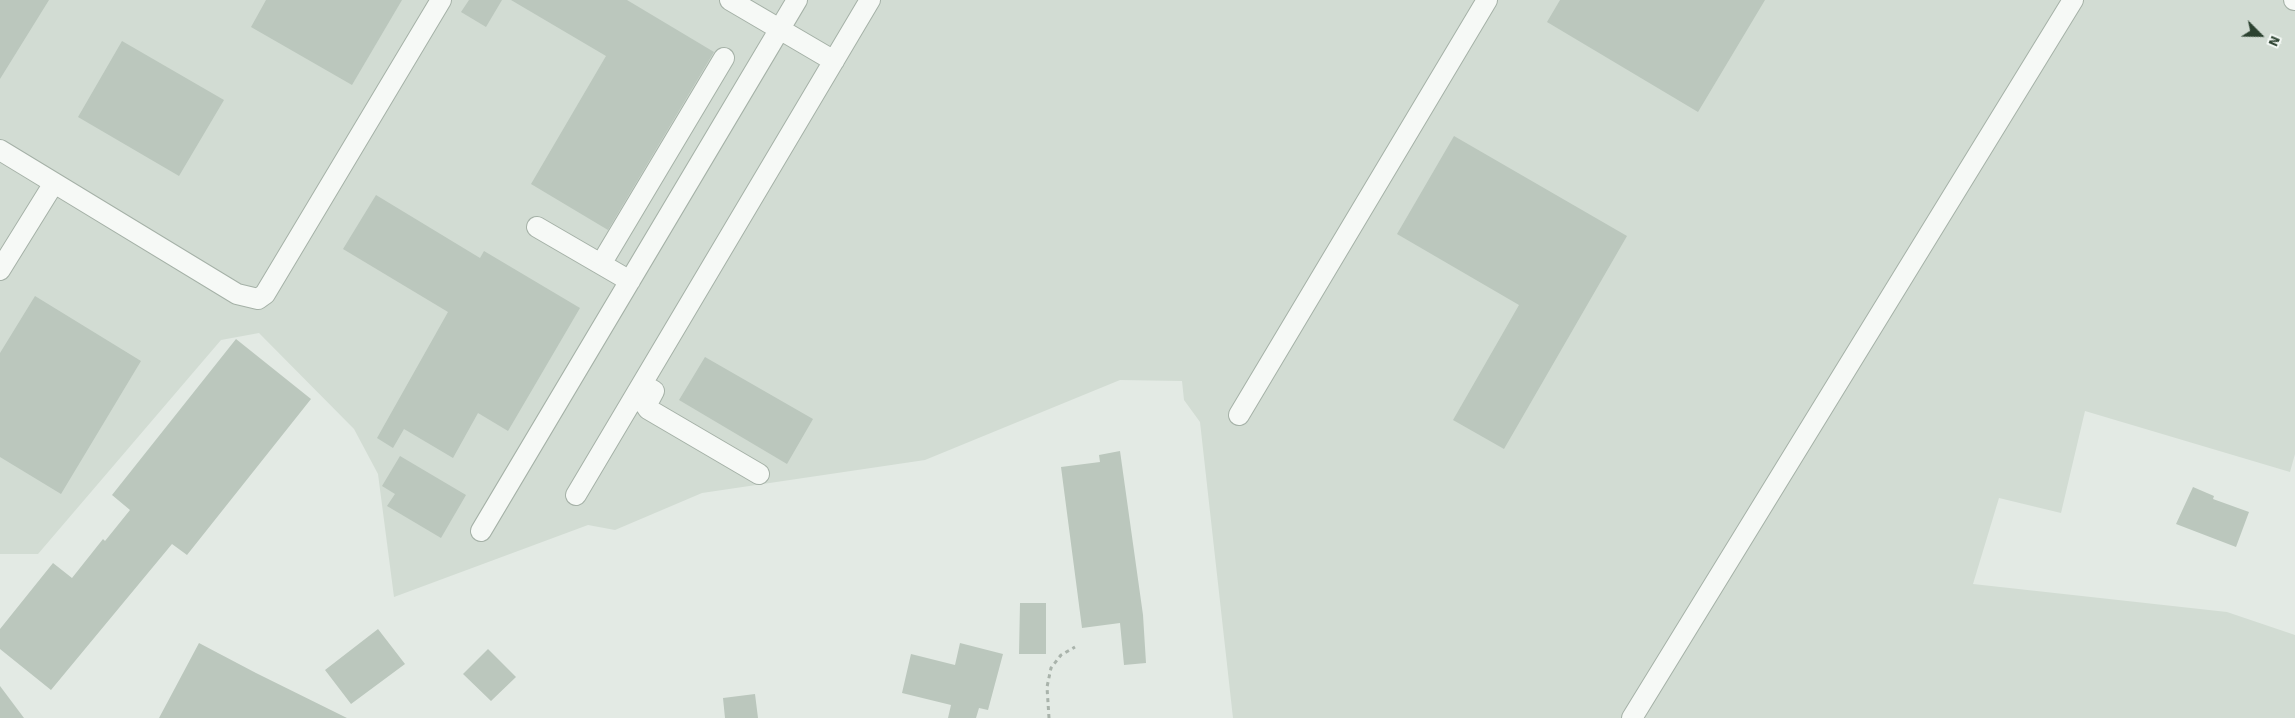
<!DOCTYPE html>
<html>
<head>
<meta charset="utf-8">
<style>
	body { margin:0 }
	#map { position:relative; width:2295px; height:718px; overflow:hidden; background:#e3eae4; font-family:Signika,sans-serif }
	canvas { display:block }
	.north { position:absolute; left:2235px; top:10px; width:50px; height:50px; -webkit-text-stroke:4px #f3f8f4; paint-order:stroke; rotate:113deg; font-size:14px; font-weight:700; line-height:20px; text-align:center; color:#2c4230 }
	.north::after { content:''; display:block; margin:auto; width:18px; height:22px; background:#2c4230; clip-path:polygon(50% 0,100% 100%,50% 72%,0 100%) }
</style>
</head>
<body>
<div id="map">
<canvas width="2295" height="718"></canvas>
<div class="north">N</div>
</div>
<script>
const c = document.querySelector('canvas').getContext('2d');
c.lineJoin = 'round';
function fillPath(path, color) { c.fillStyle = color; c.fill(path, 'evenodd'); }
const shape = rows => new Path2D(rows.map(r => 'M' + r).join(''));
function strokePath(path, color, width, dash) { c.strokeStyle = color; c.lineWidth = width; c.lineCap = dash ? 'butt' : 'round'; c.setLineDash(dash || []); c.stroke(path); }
fillPath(shape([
	[0,0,2295,0,2295,454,2290,472,2085,411,2061,513,1999,498,1973,584,2227,612,2295,635,2295,718,1233,718,1200,422,1184,400,1182,381,1120,380,925,460,702,493,615,530,588,525,394,597,378,474,354,429,259,333,221,340,38,554,0,554]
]), '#d2dcd3');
fillPath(shape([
	[0,0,49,0,0,79],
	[266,0,402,0,352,85,251,27],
	[469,0,502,0,486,27,461,12],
	[511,0,627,0,714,52,608,230,531,184,606,56],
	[1560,0,1765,0,1698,112,1547,22],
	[122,41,224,100,179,176,78,117],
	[1454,136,1627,236,1504,449,1453,420,1519,305,1397,234],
	[376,195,480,258,484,251,580,308,508,431,478,413,453,458,404,429,393,448,377,438,448,312,343,249],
	[35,296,141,361,61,494,0,457,0,353],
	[236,339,311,399,187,555,172,544,51,690,0,649,0,629,53,563,72,578,103,539,105,541,130,510,112,495],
	[705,357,813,419,787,464,679,400],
	[1120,451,1143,615,1146,663,1124,665,1120,623,1082,628,1061,467,1100,462,1099,455],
	[400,456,466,495,441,538,387,506,395,494,382,486],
	[2193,487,2214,496,2213,499,2249,512,2236,547,2176,524],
	[1020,603,1046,603,1046,654,1019,654],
	[378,629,405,664,351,704,325,670],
	[199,643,256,673,347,718,159,718],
	[960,643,1003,654,988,710,979,708,976,718,948,718,951,705,902,693,911,654,955,665],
	[488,649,516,677,491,701,463,674],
	[0,686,24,718,0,718],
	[755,694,758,718,725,718,723,698]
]), '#bbc7bd');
const minor = shape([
	[730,0,834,61],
	[2294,0,2295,0],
	[0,150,237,294,258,299,265,294,441,0],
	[537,227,630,281],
	[601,264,724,58],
	[0,270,54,183],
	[642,384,654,391,646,406,648,409,759,474],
	[1239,415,1487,0],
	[576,495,870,0],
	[481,531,797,0],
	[1632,718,2073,0]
]);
strokePath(minor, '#a5b1a7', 22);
strokePath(shape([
	[1049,718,1047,687,1051,668,1061,655,1075,647]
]), '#a9b3ab', 3, [4, 4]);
strokePath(minor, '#f6f9f6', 20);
</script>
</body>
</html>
